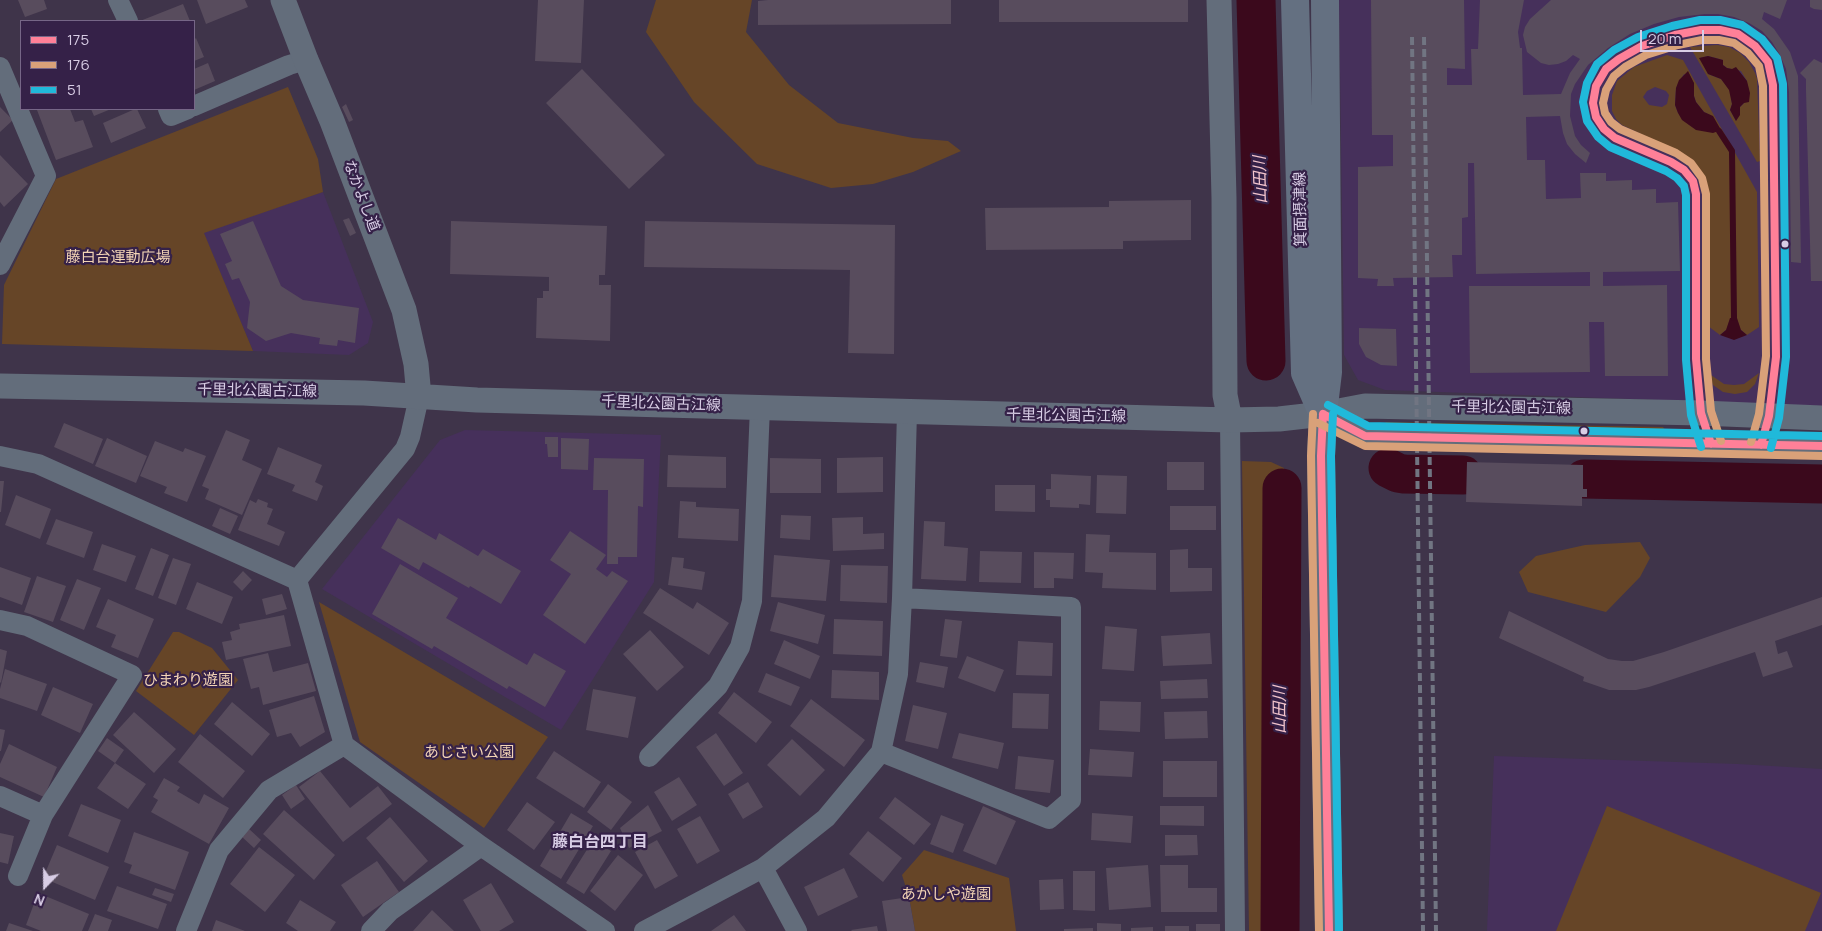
<!DOCTYPE html>
<html>
<head>
<meta charset="utf-8">
<style>
	body { margin:0 }
	#map { position:relative; width:1822px; height:931px; overflow:hidden; background:#3f344a; font-family:Manrope,sans-serif }
	canvas { display:block }
	.legend { position:absolute; left:20px; top:20px; width:175px; height:90px; box-sizing:border-box; background:#352148; border:1px solid #766687; margin:0; padding:6px 9px; list-style:none; font-size:15px; color:#d8cde5 }
	.legend li { display:flex; align-items:center; gap:10px; height:25px }
	.legend b { width:25px; border:1px solid #766687 }
	.north { position:absolute; left:20px; top:861px; width:50px; height:50px; -webkit-text-stroke:4px #352148; paint-order:stroke; rotate:202deg; font-size:14px; font-weight:700; line-height:20px; text-align:center; color:#d8cde5 }
	.north::after { content:''; display:block; margin:auto; width:18px; height:22px; background:#d8cde5; clip-path:polygon(50% 0,100% 100%,50% 72%,0 100%) }
	.scale { position:absolute; left:1640px; top:30px; width:64px; height:22px; box-sizing:border-box; border:2px solid #d8cde5; border-top:0; padding-left:6px; font-size:15px; line-height:18px; white-space:nowrap; color:#d8cde5; -webkit-text-stroke:4px #352148; paint-order:stroke }
</style>
</head>
<body>
<div id="map">
<canvas width="1822" height="931"></canvas>
<ul class="legend">
<li><b style="height:6px;background:#ff8098"></b>175</li>
<li><b style="height:6px;background:#d9a179"></b>176</li>
<li><b style="height:6px;background:#20b9da"></b>51</li>
</ul>
<div class="north">N</div>
<div class="scale">20 m</div>
</div>
<script>
const c = document.querySelector('canvas').getContext('2d');
c.lineJoin = 'round';
function fillPath(path, color) { c.fillStyle = color; c.fill(path, 'evenodd'); }
const shape = rows => new Path2D(rows.map(r => 'M' + r).join(''));
function strokePath(path, color, width, dash) { c.strokeStyle = color; c.lineWidth = width; c.lineCap = dash ? 'butt' : 'round'; c.setLineDash(dash || []); c.stroke(path); }
function write(font, color, halo, rows, align = 'center') {
  c.font = font + ' Manrope,"Noto Sans JP",sans-serif'; c.lineWidth = 4.5; c.setLineDash([]); c.textBaseline = 'middle'; c.strokeStyle = halo; c.fillStyle = color; for (const [text, x, y, turn = 0] of rows) {
    c.save(); c.translate(x, y); c.rotate((+turn || 0) * Math.PI / 180); c.textAlign = isNaN(turn) ? turn : align; if (halo) c.strokeText(text, 0, 0); c.fillText(text, 0, 0); c.restore();
  }
}
fillPath(shape([
	[1339,0,1822,0,1822,406,1385,390,1358,380,1344,355],
	[323,192,373,322,368,343,349,355,253,351,203,232],
	[465,430,661,435,654,582,561,730,322,589,440,440],
	[1494,756,1738,764,1822,769,1822,931,1487,931]
]), '#46305b');
fillPath(shape([
	[656,0,752,0,746,32,789,85,838,123,913,138,948,141,961,151,913,172,873,184,831,188,757,164,694,102,646,32],
	[1717,45,1729,47,1740,53,1749,62,1755,73,1757,79,1760,161,1757,162,1690,47],
	[1708,56,1723,60,1723,65,1727,68,1741,71,1747,81,1744,103,1740,107,1736,121,1730,110,1732,104,1730,90,1721,79,1708,74,1700,58],
	[1667,55,1683,60,1757,192,1759,327,1747,335,1741,330,1726,330,1720,335,1708,326,1706,182,1694,163,1673,149,1622,125,1616,119,1612,111,1612,95,1617,81,1634,67],
	[1684,74,1694,83,1694,96,1696,102,1704,112,1710,115,1678,113,1675,105,1676,88],
	[1655,87,1666,91,1669,95,1667,104,1662,107,1649,105,1643,97,1647,91],
	[288,87,318,159,323,192,204,233,253,351,2,344,4,285,56,179],
	[1708,373,1724,384,1734,385,1744,384,1759,373,1755,384,1747,392,1735,394,1723,392,1713,385],
	[1386,422,1663,427,1665,430,1664,433,1383,425],
	[1242,461,1271,462,1284,468,1285,485,1276,486,1276,931,1249,931],
	[1640,542,1650,558,1640,577,1606,612,1528,592,1519,572,1536,556,1585,545],
	[319,602,548,737,484,828,360,742],
	[173,632,179,632,212,648,238,680,194,735,136,691],
	[1607,806,1821,893,1805,931,1556,931],
	[924,850,1009,878,1016,931,915,931,909,897,902,875]
]), '#664527');
fillPath(shape([
	[1708,56,1723,60,1723,65,1727,68,1732,69,1736,67,1747,81,1750,93,1749,102,1744,103,1740,107,1740,115,1736,121,1730,110,1732,104,1729,90,1721,79,1708,74,1699,58],
	[1688,71,1694,83,1694,96,1696,102,1704,112,1713,116,1721,130,1713,133,1696,130,1682,120,1678,113,1675,105,1676,88,1679,80],
	[1730,318,1737,318,1741,330,1747,335,1734,340,1720,335,1726,330]
]), '#3b091c');
strokePath(shape([
	[1719,131,1732,151,1734,318]
]), '#3b091c', 6);
strokePath(shape([
	[1256,0,1266,361],
	[1388,468,1398,473,1404,474,1463,475],
	[1584,479,1822,484],
	[1280,931,1282,488]
]), '#3b091c', 39);
fillPath(shape([
	[18,0,44,0,47,9,25,17],
	[197,0,245,0,248,7,206,24],
	[538,0,584,0,581,63,535,61],
	[768,0,951,0,951,24,758,25,758,1],
	[999,0,1188,0,1188,22,999,22],
	[1371,0,1464,0,1465,69,1447,68,1447,85,1472,85,1471,49,1478,49,1480,0,1524,0,1518,32,1520,48,1522,48,1523,95,1561,94,1570,73,1580,59,1573,55,1566,61,1558,64,1549,65,1541,63,1527,52,1523,35,1525,27,1530,19,1551,0,1787,0,1780,19,1764,12,1762,19,1774,29,1790,52,1798,76,1801,263,1791,262,1789,92,1786,69,1780,55,1772,42,1762,31,1749,23,1734,17,1718,14,1705,14,1679,17,1654,24,1630,34,1608,48,1588,65,1575,84,1571,94,1570,116,1575,136,1581,145,1590,153,1586,163,1575,154,1567,144,1563,133,1560,116,1526,117,1527,160,1545,160,1546,199,1581,198,1580,173,1606,173,1606,181,1632,180,1632,190,1656,189,1656,203,1678,202,1680,271,1603,272,1603,286,1667,285,1668,376,1605,376,1604,322,1589,322,1590,372,1470,373,1469,286,1590,286,1590,272,1476,274,1474,163,1468,163,1468,217,1462,218,1462,255,1452,255,1453,277,1393,278,1394,286,1377,286,1378,279,1358,278,1358,167,1393,166,1393,135,1372,135],
	[1810,0,1822,0,1822,10,1814,9,1810,7],
	[183,4,190,21,140,21],
	[196,38,204,57,194,61,194,40],
	[1814,59,1822,63,1822,281,1811,281,1806,90,1806,79,1800,73],
	[208,63,215,81,194,90,194,69],
	[582,69,665,155,629,189,546,103],
	[346,104,353,120,349,122,342,107],
	[0,107,13,120,0,132],
	[42,109,70,109,75,122,83,120,93,147,56,160,37,110],
	[91,109,111,109,94,116],
	[135,109,137,109,146,128,111,143,103,123],
	[0,155,28,184,4,207,0,202],
	[1191,200,1191,240,1123,241,1123,249,986,250,985,208,1109,207,1109,201],
	[349,218,356,233,350,236,343,220],
	[253,221,281,286,303,300,359,308,355,343,338,340,337,346,319,344,320,338,291,333,266,341,247,328,250,302,239,278,232,280,225,264,232,261,220,234],
	[451,221,607,226,605,275,599,275,599,285,611,285,610,341,536,338,537,298,543,298,543,291,549,291,549,277,450,274],
	[645,221,895,225,894,354,848,353,850,270,644,267],
	[1359,328,1396,329,1397,366,1381,365,1366,357,1359,344],
	[64,423,103,439,93,464,54,447],
	[226,430,250,440,242,460,262,469,242,515,205,499,209,489,202,486],
	[545,437,558,437,558,457,548,457,547,444,545,444],
	[107,438,147,456,136,483,95,466],
	[561,438,589,439,588,470,561,469],
	[155,441,183,452,185,448,206,456,187,502,164,493,167,487,140,476],
	[278,447,322,465,315,482,323,486,317,501,292,491,295,485,267,474],
	[668,455,726,457,726,488,667,487],
	[883,457,883,492,837,493,837,458],
	[594,458,644,459,643,507,638,506,637,557,618,557,618,564,607,564,608,490,593,490],
	[770,458,821,459,821,493,770,493],
	[1167,462,1204,462,1204,490,1167,490],
	[1467,462,1583,465,1583,489,1587,489,1587,497,1582,497,1582,506,1466,502],
	[1051,474,1091,476,1090,505,1079,504,1079,508,1050,507,1050,500,1046,500,1046,489,1051,489],
	[1097,475,1127,476,1126,514,1096,513],
	[0,481,4,481,1,512,0,512],
	[995,485,1035,485,1035,512,995,511],
	[16,495,51,509,40,539,5,525],
	[258,499,268,503,267,507,273,509,267,524,285,532,279,546,238,530,250,500,256,503],
	[680,501,696,502,696,507,739,509,738,541,678,538],
	[1170,506,1216,506,1216,530,1170,530],
	[220,508,238,516,230,534,212,526],
	[781,515,811,516,810,540,780,538],
	[863,517,863,534,884,533,884,549,833,551,832,518],
	[398,518,436,540,439,533,478,556,483,549,521,571,501,604,470,586,469,588,423,562,419,570,381,548],
	[56,519,93,532,84,558,46,544],
	[924,521,945,522,944,546,968,548,966,581,921,579],
	[570,531,606,555,596,569,607,577,612,571,628,581,585,644,543,615,571,574,550,560],
	[1086,534,1110,535,1109,552,1156,553,1156,590,1102,588,1103,573,1085,572],
	[102,544,136,556,126,582,93,570],
	[151,548,169,555,153,596,135,589],
	[1188,549,1188,568,1212,568,1212,591,1170,592,1170,550],
	[980,551,1022,552,1021,583,979,582],
	[1034,552,1074,553,1073,579,1054,578,1054,588,1034,588],
	[774,555,830,560,826,601,771,597],
	[672,557,684,558,683,568,705,572,702,590,668,585],
	[173,558,191,564,176,605,158,598],
	[400,564,458,598,446,618,527,665,534,653,566,671,545,707,509,686,507,689,434,646,432,649,372,614],
	[841,565,888,566,887,603,840,601],
	[0,567,31,578,22,605,0,597],
	[243,571,252,580,242,591,233,582],
	[37,576,66,586,53,622,24,612],
	[77,579,101,588,84,630,60,620],
	[197,582,233,597,222,624,186,609],
	[660,588,693,609,697,602,729,623,709,655,643,613],
	[282,594,287,609,266,615,262,599],
	[1822,597,1822,625,1775,641,1778,654,1787,651,1793,667,1763,677,1755,652,1649,687,1636,690,1609,690,1583,681,1584,677,1499,638,1509,611,1608,659,1622,661,1633,661,1664,652],
	[108,599,154,619,138,658,111,647,116,635,96,627],
	[778,602,825,615,818,644,770,631],
	[284,615,291,646,226,660,222,642,232,640,230,632,240,629,239,624],
	[834,619,883,621,882,656,833,654],
	[945,619,962,621,957,658,940,656],
	[1105,626,1137,629,1134,671,1102,669],
	[650,630,684,667,657,691,623,654],
	[1210,633,1212,664,1163,666,1161,636],
	[784,640,820,656,810,679,774,664],
	[1018,641,1053,643,1052,676,1016,675],
	[0,649,7,651,1,683,0,682],
	[268,653,273,672,308,663,316,691,263,705,259,687,251,689,243,659],
	[967,656,1004,670,995,692,958,678],
	[920,662,948,667,944,688,916,682],
	[5,669,47,684,37,711,0,698,0,689],
	[832,670,879,672,879,700,831,698],
	[766,673,800,687,791,706,758,692],
	[1207,679,1208,698,1161,699,1160,681],
	[53,687,93,704,80,733,41,715],
	[593,689,636,697,628,738,586,730],
	[734,692,772,722,756,743,718,713],
	[1013,693,1049,694,1048,729,1012,728],
	[314,696,325,732,300,747,291,733,277,737,269,710],
	[811,699,865,740,844,767,790,726],
	[1100,701,1141,702,1140,732,1099,730],
	[232,702,270,734,252,756,214,724],
	[913,705,947,713,938,749,905,741],
	[1207,711,1208,738,1165,739,1164,712],
	[134,712,176,749,154,773,113,735],
	[0,729,5,730,1,751,0,751],
	[716,733,743,773,724,786,696,747],
	[959,733,1004,743,998,769,952,758],
	[200,734,245,771,223,798,178,762],
	[107,738,124,750,115,763,146,784,128,809,97,788,115,763,98,751],
	[792,739,825,770,800,796,767,765],
	[9,744,57,767,44,797,0,777,0,764],
	[1090,749,1134,752,1132,777,1088,775],
	[554,751,601,782,584,808,536,778],
	[1018,756,1054,760,1050,793,1015,789],
	[1163,761,1217,761,1217,797,1163,797],
	[320,771,350,808,378,786,392,804,343,842,299,787],
	[679,777,697,805,672,821,654,792],
	[164,778,180,787,177,791,199,804,204,794,229,808,209,844,151,812,158,800,153,797],
	[748,782,763,807,743,819,728,794],
	[608,784,632,802,611,830,587,812],
	[296,785,305,799,291,809,282,795],
	[895,797,931,824,914,845,879,818],
	[527,802,555,822,534,850,507,830],
	[81,804,121,820,108,853,68,836],
	[648,805,662,831,629,848,620,828],
	[983,806,1016,821,996,865,963,851],
	[1160,806,1204,806,1204,826,1160,825],
	[284,810,335,855,314,880,263,834],
	[571,813,593,826,561,879,540,866],
	[1092,813,1133,816,1131,843,1091,840],
	[941,815,964,824,953,853,930,844],
	[700,816,720,851,697,864,677,829],
	[390,817,428,861,404,882,366,838],
	[248,828,261,840,254,848,241,836],
	[868,831,902,858,883,882,849,854],
	[134,832,189,852,175,890,129,873,132,865,124,862],
	[0,833,14,836,8,864,0,862],
	[1165,835,1197,835,1198,855,1165,856],
	[593,840,611,851,584,894,566,883],
	[657,840,678,876,655,889,635,852],
	[57,845,109,867,95,900,43,878],
	[259,847,295,875,265,912,230,884],
	[618,855,643,875,615,911,590,891],
	[377,861,399,892,363,917,341,885],
	[1148,865,1151,907,1109,910,1106,868],
	[1160,865,1188,865,1188,888,1217,888,1217,912,1161,912],
	[844,868,858,897,818,916,804,887],
	[1073,871,1095,871,1095,911,1073,910],
	[1063,879,1064,909,1040,910,1039,880],
	[491,883,514,922,499,931,481,931,463,900],
	[117,886,167,904,158,929,107,911],
	[155,888,174,894,171,902,152,895],
	[38,893,89,914,82,931,41,931,26,925],
	[909,897,915,931,887,931,882,901],
	[300,900,336,922,330,931,298,931,286,923],
	[432,910,454,931,413,931],
	[95,914,112,920,108,931,88,931],
	[734,915,746,931,711,931],
	[216,920,245,931,212,931],
	[9,923,33,931,6,931],
	[1097,923,1121,924,1121,931,1097,931],
	[1196,924,1220,924,1220,931,1196,931],
	[877,926,878,931,852,931,851,930],
	[1165,926,1189,926,1189,931,1165,931],
	[1153,927,1153,931,1131,931,1131,928],
	[1093,928,1093,931,1064,931,1064,929]
]), '#584c5d');
strokePath(shape([
	[118,0,128,21],
	[0,67,46,176,0,265],
	[194,106,289,65,306,60],
	[168,109,171,116,188,109],
	[1230,420,1235,931],
	[0,456,38,464,297,580,344,745,269,790,219,850,186,931],
	[297,580,405,449,410,437,419,397],
	[0,620,27,626,132,675,43,815,0,796],
	[344,745,481,846,605,931],
	[881,752,1049,819,1071,800,1071,607,902,598],
	[649,757,718,686,740,647,752,601,760,407],
	[763,868,797,931],
	[18,876,43,815],
	[371,931,390,911,481,846],
	[644,931,763,868,826,818,881,752,898,674,902,598,907,412]
]), '#636d7b', 20);
strokePath(shape([
	[283,0,306,60,332,121,404,310,416,364,419,397],
	[1219,0,1224,198,1225,395,1230,420],
	[0,386,364,393,477,400,1230,420,1279,419,1323,414,1365,406,1701,413,1822,418],
	[1323,414,1365,436,1822,446]
]), '#636d7b', 25);
strokePath(shape([
	[1295,0,1305,373,1322,412],
	[1325,0,1328,372,1323,414,1321,456,1329,931]
]), '#647081', 28);
strokePath(shape([
	[1412,37,1423,931],
	[1424,37,1436,931]
]), '#717582', 4, [8, 4]);
strokePath(shape([
	[1323,414,1321,456,1329,931],
	[1323,414,1365,436,1822,446],
	[1711,444,1701,413,1696,359,1696,194,1693,181,1684,170,1671,162,1615,138,1604,129,1596,117,1593,103,1596,86,1606,69,1619,59,1642,46,1675,35,1701,30,1720,30,1738,34,1755,46,1768,62,1773,85,1776,357,1769,416,1761,445]
]), '#ff8098', 8);
strokePath(shape([
	[1313,414,1311,456,1319,931],
	[1318,423,1365,446,1822,456],
	[1721,441,1711,411,1706,359,1706,194,1702,178,1691,163,1676,153,1620,129,1611,122,1605,113,1603,103,1606,90,1614,76,1625,67,1646,55,1678,45,1702,40,1719,40,1734,43,1748,53,1759,66,1763,86,1766,356,1759,414,1751,442]
]), '#d9a179', 8);
strokePath(shape([
	[1328,405,1368,426,1822,436],
	[1333,414,1331,456,1339,931],
	[1701,447,1691,415,1686,360,1686,195,1684,186,1677,178,1666,171,1610,147,1598,137,1587,121,1583,102,1587,83,1597,64,1614,50,1638,37,1672,26,1700,20,1720,20,1742,25,1762,39,1777,58,1783,84,1786,357,1779,418,1771,448]
]), '#20b9da', 8);
for (const [x, y, r, color] of [
	[1785,244,4.5,"#d8cde5"],
	[1584,431,4.5,"#d8cde5"]
]) { const dot = new Path2D(); dot.arc(x, y, r, 0, 2 * Math.PI); c.fillStyle = color; c.fill(dot); strokePath(dot, '#352148', 2); }
write('15px', '#d8cde5', '#352148', [
	["なかよし道",361,196,69],
	["箕面摂津線",1301,209,-91],
	["千里北公園古江線",257,391,1],
	["千里北公園古江線",661,404,2],
	["千里北公園古江線",1511,408,1],
	["千里北公園古江線",1066,416,1]
]);
write('15px', '#f3d4b5', '#352148', [
	["藤白台運動広場",118,258],
	["ひまわり遊園",188,681],
	["あじさい公園",469,753],
	["あかしや遊園",946,895]
]);
write('italic 16px', '#f4c5cd', '#352148', [
	["山田川",1261,180,-92],
	["山田川",1281,710,-90]
]);
write('bold 16px', '#d8cde5', '#352148', [
	["藤白台四丁目",600,843]
]);
</script>
</body>
</html>
